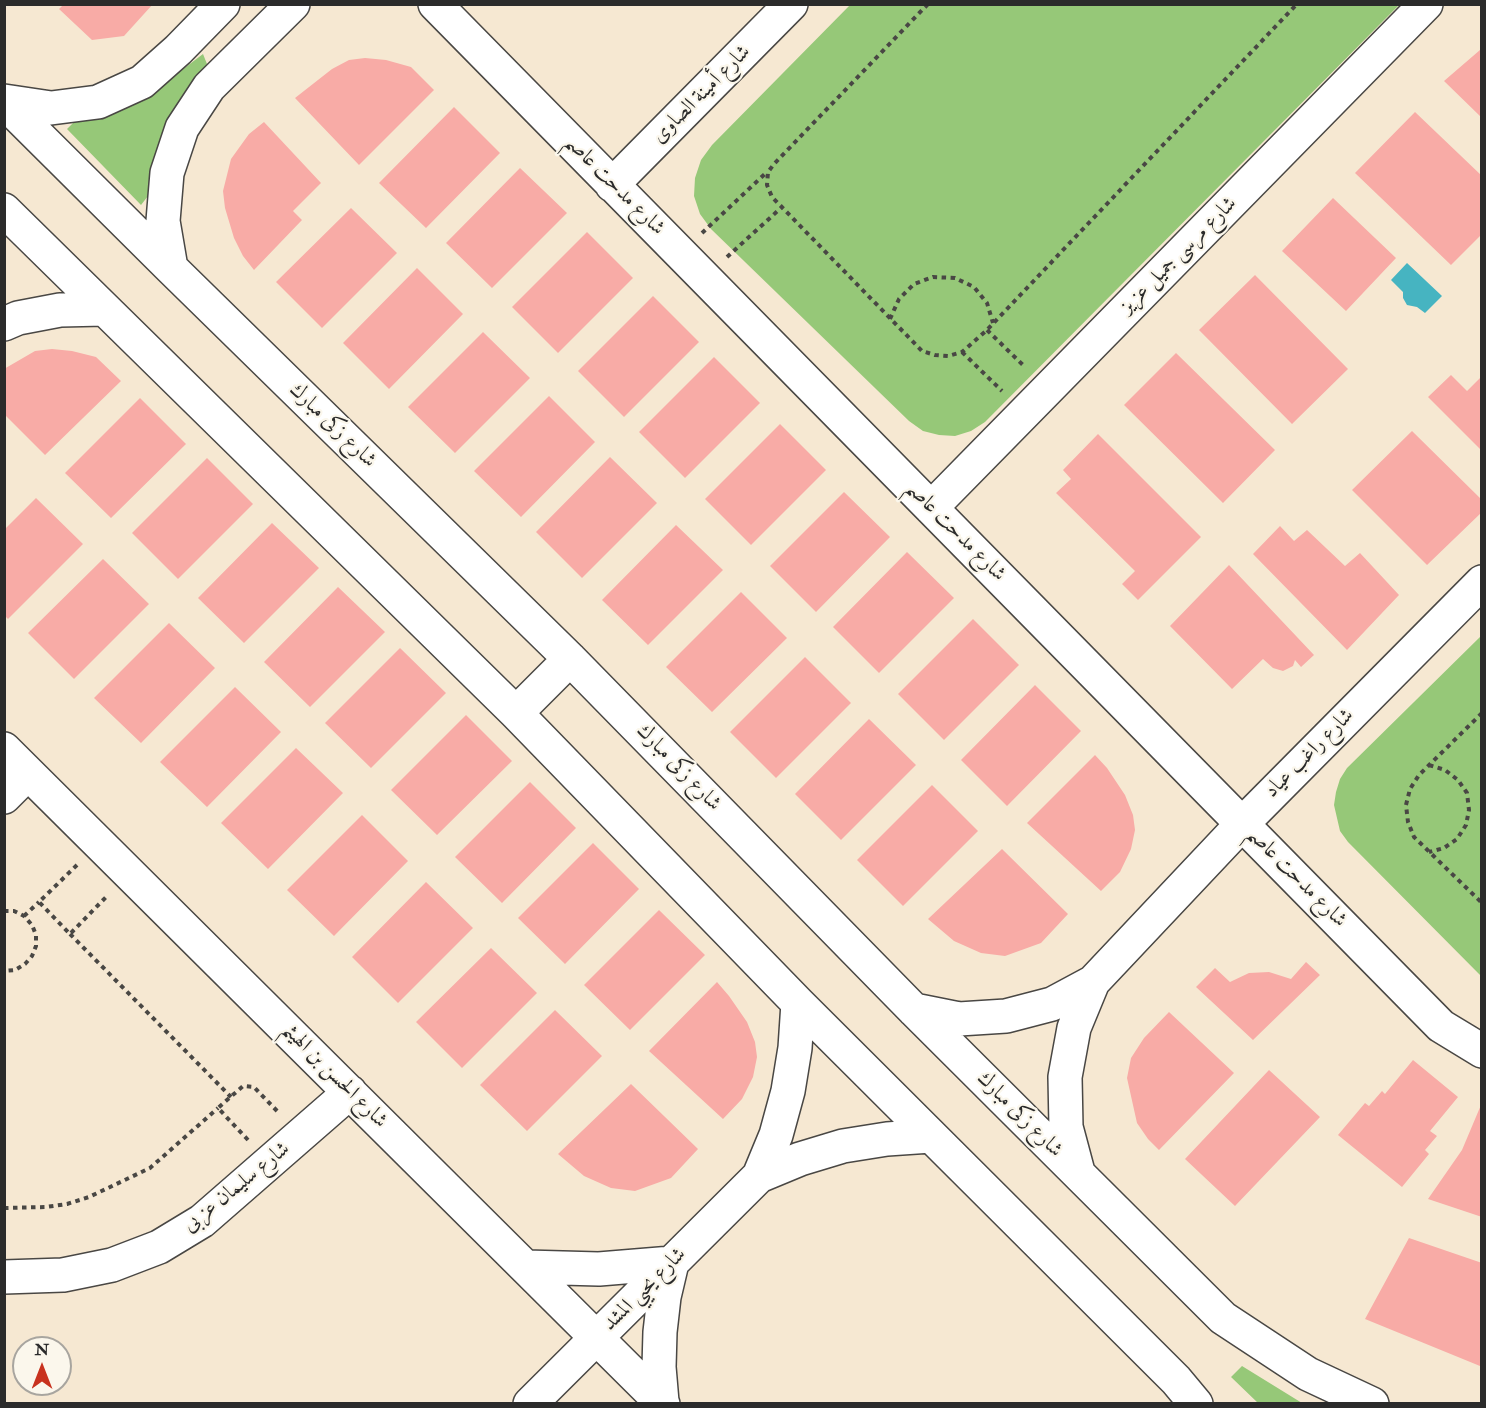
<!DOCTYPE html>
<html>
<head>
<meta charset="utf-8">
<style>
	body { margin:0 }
	#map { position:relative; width:1486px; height:1408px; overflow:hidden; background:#f6e8d2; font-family:"IM FELL Double Pica",serif }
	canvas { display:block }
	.frame { position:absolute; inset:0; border:6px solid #2b2b2b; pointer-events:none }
	.north { position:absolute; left:12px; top:1336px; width:60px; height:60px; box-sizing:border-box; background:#fbf7ec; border:2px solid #a8a59f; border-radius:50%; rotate:0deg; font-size:16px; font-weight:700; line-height:24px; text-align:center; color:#2b2b2b }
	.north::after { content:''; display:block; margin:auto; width:21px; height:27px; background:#c8321e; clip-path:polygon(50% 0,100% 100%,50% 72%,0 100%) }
</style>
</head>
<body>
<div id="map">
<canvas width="1486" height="1408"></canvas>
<div class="frame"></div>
<div class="north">N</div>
</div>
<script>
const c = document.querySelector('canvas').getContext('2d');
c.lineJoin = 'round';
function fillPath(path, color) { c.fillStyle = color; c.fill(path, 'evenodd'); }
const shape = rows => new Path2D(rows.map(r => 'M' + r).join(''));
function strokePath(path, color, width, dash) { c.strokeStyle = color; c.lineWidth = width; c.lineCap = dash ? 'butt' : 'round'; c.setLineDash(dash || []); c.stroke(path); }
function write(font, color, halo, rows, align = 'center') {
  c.font = font + ' "IM FELL Double Pica",Amiri,serif'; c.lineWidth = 4.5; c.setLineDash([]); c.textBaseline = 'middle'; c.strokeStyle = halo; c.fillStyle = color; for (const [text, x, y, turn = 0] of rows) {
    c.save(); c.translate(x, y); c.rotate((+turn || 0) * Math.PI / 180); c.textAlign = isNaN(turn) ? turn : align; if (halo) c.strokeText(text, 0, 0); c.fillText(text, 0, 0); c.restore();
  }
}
fillPath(shape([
	[850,5,850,4,1399,5,985,422,971,431,955,436,939,435,923,431,909,421,711,229,700,214,694,196,695,178,701,160,712,145],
	[203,54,207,64,183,99,151,176,148,196,141,205,67,129,74,122,146,97],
	[1481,636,1481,976,1348,842,1340,831,1334,805,1336,792,1340,779,1347,768],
	[1242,1366,1302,1403,1258,1403,1231,1377]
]), '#96c878');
fillPath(shape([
	[1407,263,1442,296,1425,313,1417,307,1407,305,1403,298,1403,292,1391,280]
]), '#46b4c1');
fillPath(shape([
	[64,4,153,4,124,36,92,40,59,9],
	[1480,50,1482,51,1482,118,1444,81],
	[365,58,386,60,411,67,434,90,359,165,295,98,332,69,349,60],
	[454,107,500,153,426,228,379,183],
	[1415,112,1482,176,1482,234,1451,265,1355,173],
	[264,122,321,183,293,211,302,220,254,270,243,256,234,238,225,208,223,191,231,159,249,134],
	[520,168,567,213,492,288,446,243],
	[1333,198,1396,258,1346,311,1282,251],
	[351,208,397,253,322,328,276,282],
	[587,232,633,278,558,353,512,307],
	[417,268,463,314,389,389,343,343],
	[1255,275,1348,369,1292,424,1199,330],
	[653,296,699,342,624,417,578,371],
	[483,332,530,378,455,453,408,407],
	[52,349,72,351,96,357,121,381,45,455,4,414,4,369,35,351],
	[1176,353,1275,450,1223,503,1124,405],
	[714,357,760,403,685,478,639,432],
	[1451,375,1467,391,1482,376,1482,451,1428,397],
	[549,396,595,442,521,517,474,471],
	[140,398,186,444,111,518,65,473],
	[780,424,826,470,751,545,705,499],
	[1412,431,1482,500,1482,512,1427,565,1352,490],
	[1098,434,1201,537,1138,600,1122,584,1135,571,1056,493,1071,479,1063,470],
	[610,457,657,503,582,578,536,532],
	[207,458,253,504,178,579,132,533],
	[844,492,890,537,816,612,770,566],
	[36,498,83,544,8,619,4,615,4,530],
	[272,523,319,568,244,643,198,598],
	[676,525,723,570,648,645,602,600],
	[1280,526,1294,541,1307,530,1345,566,1360,553,1399,595,1347,650,1253,554],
	[907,552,954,598,879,673,833,627],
	[103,559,149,604,74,679,28,633],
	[1229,565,1314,655,1301,667,1295,660,1293,666,1283,671,1273,668,1263,659,1232,689,1170,626],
	[338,587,385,632,310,707,264,662],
	[741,592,787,638,712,712,666,667],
	[973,619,1019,665,944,740,898,694],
	[169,623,215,668,141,743,94,698],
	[400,648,446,693,371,768,325,723],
	[805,657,851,703,776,778,730,732],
	[1035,685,1081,731,1007,806,961,760],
	[235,687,281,732,207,807,160,762],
	[466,715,512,761,437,835,391,790],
	[869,719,916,765,841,840,795,794],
	[296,748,343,793,268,869,221,823],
	[1095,755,1107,768,1125,795,1133,815,1135,830,1131,849,1120,872,1101,891,1027,823],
	[530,782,576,828,502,903,455,857],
	[932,785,978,831,903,906,857,860],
	[362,815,408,861,334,936,287,890],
	[593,843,639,889,565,964,518,918],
	[1002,849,1068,914,1041,943,1005,956,981,953,954,941,928,919],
	[426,882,473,928,398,1003,352,957],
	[659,910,705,955,630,1030,584,985],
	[491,948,537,993,462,1068,416,1022],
	[1306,962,1320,975,1253,1040,1196,987,1215,968,1230,982,1249,973,1269,972,1291,979],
	[717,982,729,996,747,1022,755,1042,757,1057,753,1077,742,1099,723,1119,649,1051],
	[555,1010,602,1056,527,1131,480,1085],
	[1169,1012,1234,1073,1159,1150,1148,1139,1137,1123,1127,1078,1131,1058,1144,1038],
	[1413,1060,1458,1097,1430,1131,1437,1136,1425,1150,1429,1154,1402,1187,1338,1135,1365,1103,1369,1106,1382,1091,1385,1094],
	[1269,1070,1320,1117,1235,1206,1185,1159],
	[631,1084,698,1149,671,1178,635,1191,611,1188,584,1176,558,1154],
	[1481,1105,1482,1105,1482,1217,1428,1199,1462,1150],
	[1409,1238,1482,1263,1482,1356,1480,1366,1365,1319]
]), '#f8aba6');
const minor = shape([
	[435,4,1441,1026,1482,1051],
	[4,101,51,108,98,102,142,82,178,50,223,4],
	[4,102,171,268,570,659,914,1010,1223,1318,1308,1374,1372,1404],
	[612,185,791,4],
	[4,210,516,713,798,1003,1176,1380,1196,1404],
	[171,268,163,221,167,173,182,128,209,87,293,4],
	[4,324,18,318,60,310,104,309],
	[931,508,1426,4],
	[516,713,570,659],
	[4,749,663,1404],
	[4,797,28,773],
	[914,1010,959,1019,1006,1016,1052,1004,1093,982,1242,824,1482,582],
	[1078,1172,1066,1127,1065,1077,1074,1028,1093,982],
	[759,1176,800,1159,843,1146,887,1139,931,1136],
	[526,1267,599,1269,672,1263,664,1297,660,1332,659,1367,662,1402],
	[4,1277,63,1275,112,1265,159,1247,202,1221,350,1092],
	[530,1404,759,1176,776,1135,788,1091,795,1048,798,1003]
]);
strokePath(minor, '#494744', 36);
strokePath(shape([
	[928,4,774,164,768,172,767,185,772,197,922,351,935,355,948,356,962,352,987,330,1297,4],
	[702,233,767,172],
	[727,257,782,207],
	[890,319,899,299,914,284,933,277,955,278,974,287,987,303,993,323],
	[987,330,1025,367],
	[962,352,1002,391],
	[1482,713,1419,775,1410,789,1406,805,1408,822,1414,837,1482,903],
	[1429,765,1445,770,1458,780,1467,793,1469,810,1466,825,1457,839,1444,848,1429,852],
	[77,865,39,902,70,934,108,895],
	[4,911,14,911,24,916,32,925,36,935,36,946,32,956,25,964,15,970,4,971],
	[24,916,39,902],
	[70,934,231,1097],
	[248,1140,218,1108,243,1086,254,1087,279,1113],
	[4,1208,46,1207,67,1204,89,1197,150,1168,218,1108]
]), '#494744', 4, [4.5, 4.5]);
strokePath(minor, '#fff', 33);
write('21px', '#2b2b2b', '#fbf7ec', [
	["شارع أمينة الصاوى",702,95,-45],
	["شارع مدحت عاصم",614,186,45],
	["شارع مرسى جميل عزيز",1179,256,-45],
	["شارع زكى مبارك",332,426,44],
	["شارع مدحت عاصم",955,532,45],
	["شارع راغب عياد",1310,754,-45],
	["شارع زكى مبارك",678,768,46],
	["شارع مدحت عاصم",1296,878,45],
	["شارع الحسن بن الهيثم",334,1076,45],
	["شارع زكى مبارك",1019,1115,45],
	["شارع سليمان عزبى",237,1188,-39],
	["شارع يحيي المشد",645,1290,-45]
]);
</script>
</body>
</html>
